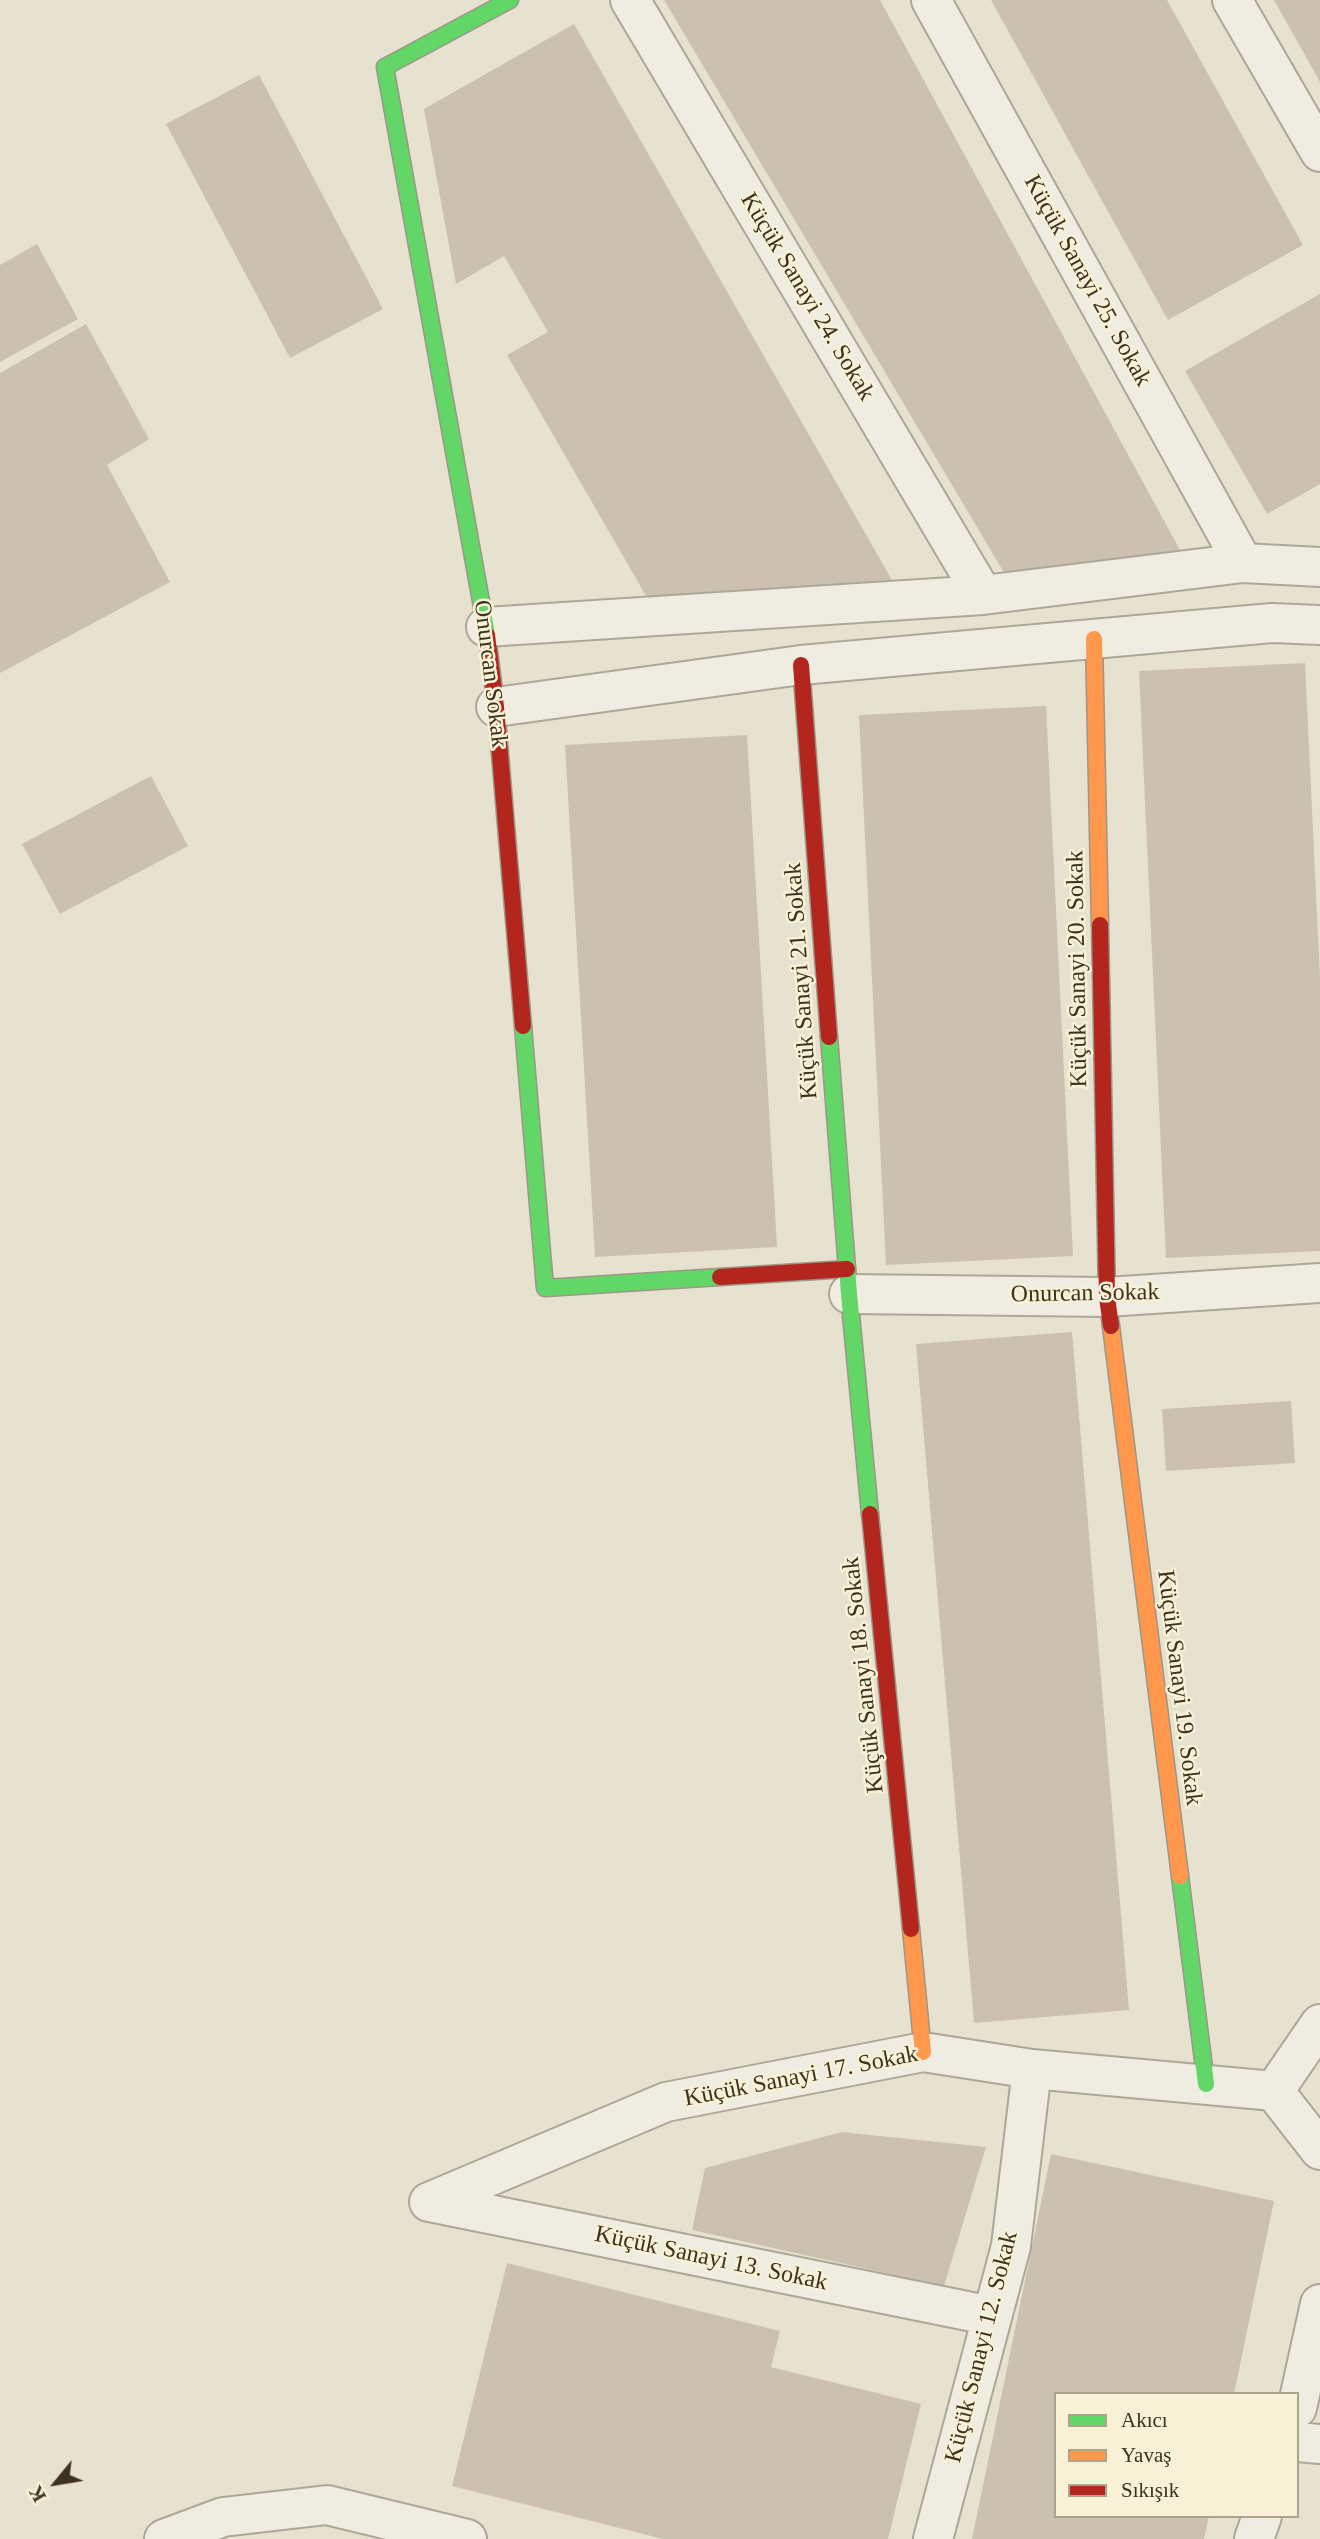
<!DOCTYPE html>
<html>
<head>
<meta charset="utf-8">
<style>
	body { margin:0 }
	#map { position:relative; width:1320px; height:2539px; overflow:hidden; background:#e7e2d0; font-family:"Times New Roman",serif }
	canvas { display:block }
	.legend { position:absolute; left:1054px; top:2392px; width:245px; height:126px; box-sizing:border-box; background:#f8f1d6; border:2px solid #ada48d; margin:0; padding:9px 12px; list-style:none; font-size:21px; color:#3d311f }
	.legend li { display:flex; align-items:center; gap:14px; height:35px }
	.legend b { width:35px; border:2px solid #ada48d }
	.north { position:absolute; left:21px; top:2448px; width:70px; height:70px; -webkit-text-stroke:5px #f8f1d6; paint-order:stroke; rotate:240deg; font-size:19px; font-weight:700; line-height:28px; text-align:center; color:#3d311f }
	.north::after { content:''; display:block; margin:auto; width:24px; height:32px; background:#3d311f; clip-path:polygon(50% 0,100% 100%,50% 72%,0 100%) }
</style>
</head>
<body>
<div id="map">
<canvas width="1320" height="2539"></canvas>
<ul class="legend">
<li><b style="height:9px;background:#63d668"></b>Akıcı</li>
<li><b style="height:9px;background:#ff974d"></b>Yavaş</li>
<li><b style="height:9px;background:#b3261e"></b>Sıkışık</li>
</ul>
<div class="north">K</div>
</div>
<script>
const c = document.querySelector('canvas').getContext('2d');
c.lineJoin = 'round';
function fillPath(path, color) { c.fillStyle = color; c.fill(path, 'evenodd'); }
const shape = rows => new Path2D(rows.map(r => 'M' + r).join(''));
function strokePath(path, color, width, dash) { c.strokeStyle = color; c.lineWidth = width; c.lineCap = dash ? 'butt' : 'round'; c.setLineDash(dash || []); c.stroke(path); }
function write(font, color, halo, rows, align = 'center') {
  c.font = font + ' "Times New Roman",serif'; c.lineWidth = 5; c.setLineDash([]); c.textBaseline = 'middle'; c.strokeStyle = halo; c.fillStyle = color; for (const [text, x, y, turn = 0] of rows) {
    c.save(); c.translate(x, y); c.rotate((+turn || 0) * Math.PI / 180); c.textAlign = isNaN(turn) ? turn : align; if (halo) c.strokeText(text, 0, 0); c.fillText(text, 0, 0); c.restore();
  }
}
fillPath(shape([
	[664,0,880,0,1180,550,1006,576],
	[991,0,1167,0,1303,245,1168,320],
	[1274,0,1320,0,1320,82],
	[574,24,892,580,649,601,507,355,548,332,504,256,456,284,424,109],
	[259,75,383,309,290,358,166,124],
	[37,244,78,319,0,362,0,265],
	[1320,294,1320,484,1267,514,1185,371],
	[86,324,149,439,107,465,170,582,0,673,0,373],
	[1305,663,1320,977,1320,1251,1166,1258,1139,671],
	[1046,706,1073,1256,886,1265,859,715],
	[747,735,777,1247,595,1257,565,745],
	[151,776,188,846,60,914,22,844],
	[1072,1332,1129,2010,974,2023,916,1344],
	[1291,1401,1295,1463,1166,1471,1162,1409],
	[842,2132,986,2147,944,2286,692,2230,705,2168],
	[1051,2154,1274,2201,1234,2394,1056,2394,1056,2516,1209,2516,1204,2539,972,2539],
	[507,2263,780,2331,771,2367,921,2404,888,2539,663,2539,452,2486]
]), '#ccc1b0');
const street = shape([
	[630,0,983,595],
	[931,0,1243,563],
	[1232,0,1320,152],
	[486,627,983,595,1243,563,1320,567],
	[496,707,801,665,1272,623,1320,625],
	[849,1294,1107,1297,1320,1283],
	[1320,2024,1274,2091,1320,2150],
	[429,2202,666,2102,923,2052,1032,2069,1274,2091],
	[429,2202,992,2316],
	[1297,2408,1320,2304],
	[1297,2442,1320,2444],
	[164,2539,223,2517,327,2505,467,2539],
	[933,2539,1011,2246,1032,2069],
	[1254,2539,1262,2516]
]);
const fast = shape([
	[487,635,385,67,510,0],
	[523,1026,545,1288,720,1277],
	[829,1037,849,1294,870,1514],
	[1180,1876,1206,2084]
]);
const slow = shape([
	[1094,639,1100,925],
	[1111,1326,1180,1876],
	[911,1929,923,2052]
]);
const jam = shape([
	[487,635,496,707,523,1026],
	[801,665,829,1037],
	[1100,925,1107,1297,1111,1326],
	[720,1277,847,1269],
	[870,1514,911,1929]
]);
strokePath(street, '#ada798', 42);
strokePath(fast, '#9d9788', 19);
strokePath(slow, '#9d9788', 19);
strokePath(jam, '#9d9788', 19);
strokePath(street, '#efece2', 38);
strokePath(fast, '#63d668', 16);
strokePath(slow, '#ff974d', 16);
strokePath(jam, '#b3261e', 16);
write('24px', '#3d311f', '#f8f1d6', [
	["Küçük Sanayi 25. Sokak",1087,281,61],
	["Küçük Sanayi 24. Sokak",807,297,59],
	["Onurcan Sokak",490,674,83],
	["Küçük Sanayi 20. Sokak",1078,969,-91],
	["Küçük Sanayi 21. Sokak",802,981,-94],
	["Onurcan Sokak",1085,1294,-1],
	["Küçük Sanayi 18. Sokak",864,1675,-96],
	["Küçük Sanayi 19. Sokak",1179,1688,83],
	["Küçük Sanayi 17. Sokak",801,2077,-11],
	["Küçük Sanayi 13. Sokak",711,2259,12],
	["Küçük Sanayi 12. Sokak",982,2347,-76]
]);
</script>
</body>
</html>
